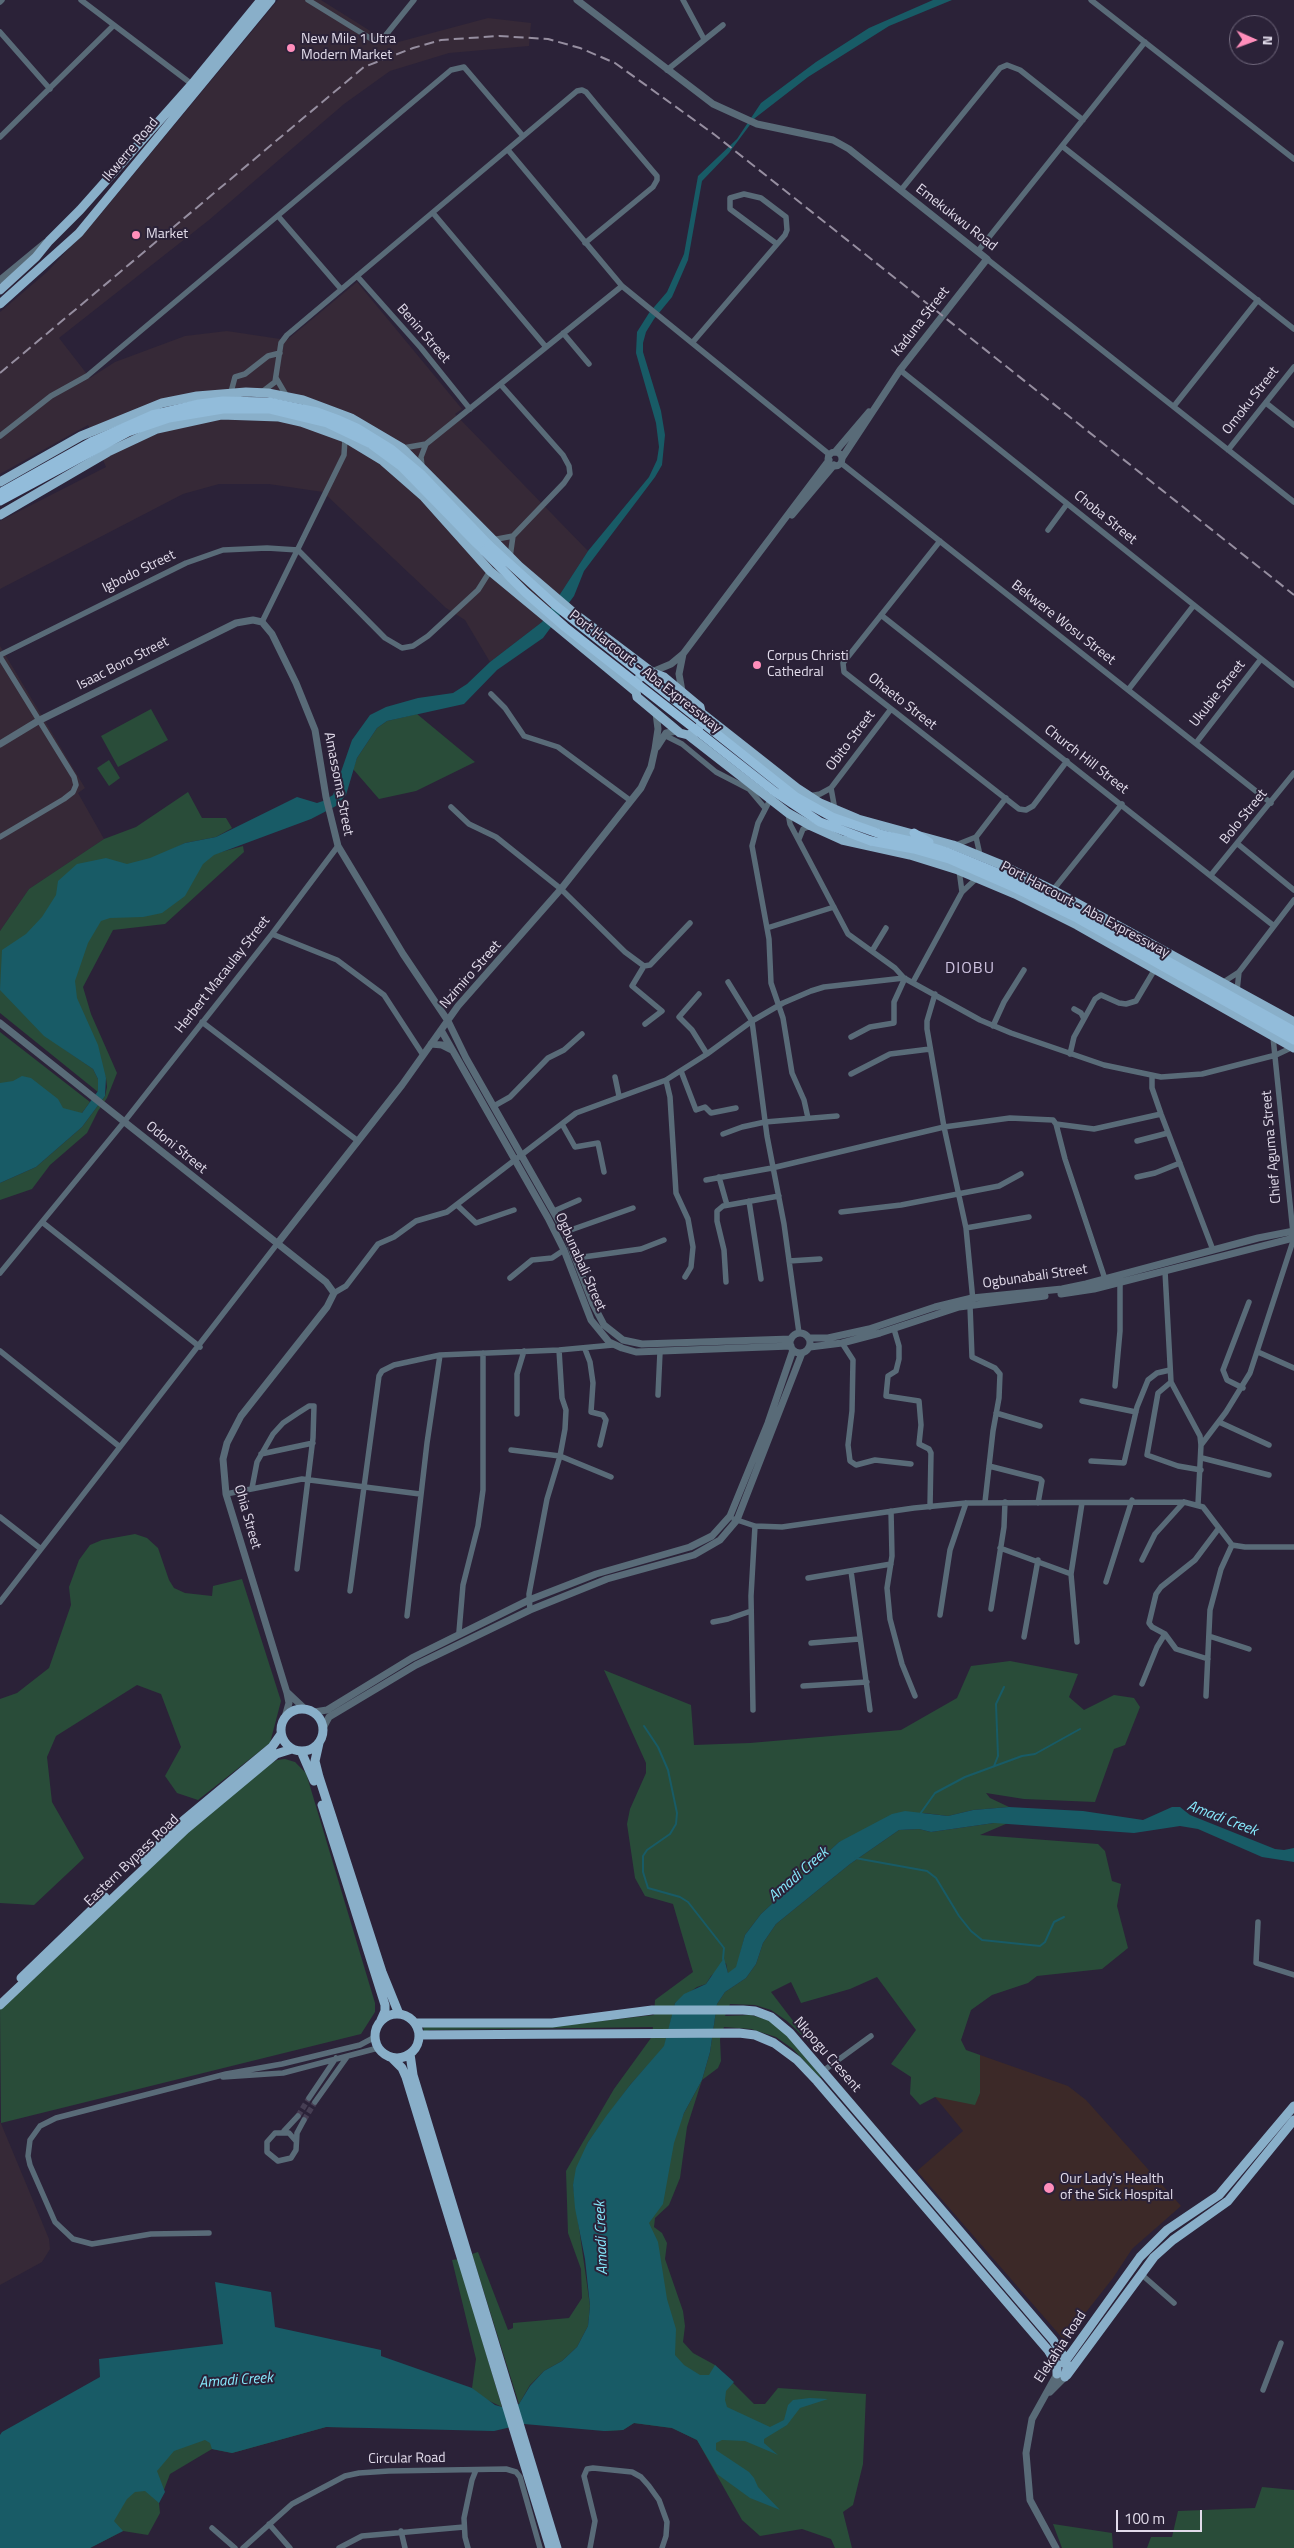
<!DOCTYPE html>
<html>
<head>
<meta charset="utf-8">
<style>
	body { margin:0 }
	#map { position:relative; width:1294px; height:2548px; overflow:hidden; background:#2b2238; font-family:"Titillium Web",sans-serif }
	canvas { display:block }
	.north { position:absolute; left:1229px; top:15px; width:50px; height:50px; box-sizing:border-box; background:#2b2238; border:1px solid #746c80; border-radius:50%; rotate:92deg; font-size:14px; font-weight:700; line-height:20px; text-align:center; color:#e2dceb }
	.north::after { content:''; display:block; margin:auto; width:18px; height:22px; background:#ff8ebb; clip-path:polygon(50% 0,100% 100%,50% 72%,0 100%) }
	.scale { position:absolute; left:1116px; top:2510px; width:86px; height:22px; box-sizing:border-box; border:2px solid #e2dceb; border-top:0; padding-left:6px; font-size:15px; line-height:18px; white-space:nowrap; color:#e2dceb; -webkit-text-stroke:4px #2b2238; paint-order:stroke }
</style>
</head>
<body>
<div id="map">
<canvas width="1294" height="2548"></canvas>
<div class="north">N</div>
<div class="scale">100 m</div>
</div>
<script>
const c = document.querySelector('canvas').getContext('2d');
c.lineJoin = 'round';
function fillPath(path, color) { c.fillStyle = color; c.fill(path, 'evenodd'); }
const shape = rows => new Path2D(rows.map(r => 'M' + r).join(''));
function strokePath(path, color, width, dash) { c.strokeStyle = color; c.lineWidth = width; c.lineCap = dash ? 'butt' : 'round'; c.setLineDash(dash || []); c.stroke(path); }
function write(font, color, halo, rows, align = 'center') {
  c.font = font + ' "Titillium Web",sans-serif'; c.lineWidth = 4; c.setLineDash([]); c.textBaseline = 'middle'; c.strokeStyle = halo; c.fillStyle = color; for (const [text, x, y, turn = 0] of rows) {
    c.save(); c.translate(x, y); c.rotate((+turn || 0) * Math.PI / 180); c.textAlign = isNaN(turn) ? turn : align; if (halo) c.strokeText(text, 0, 0); c.fillText(text, 0, 0); c.restore();
  }
}
fillPath(shape([
	[278,0,321,0,391,44,488,18,531,23,529,46,449,53,390,71,344,104,209,220,59,338,90,378,115,362,185,336,227,331,287,340,357,282,462,409,455,414,588,551,542,622,490,662,465,620,446,608,323,492,269,484,219,484,183,494,0,589,0,521,106,467,88,425,0,474,0,312,47,272,99,216],
	[0,646,85,788,78,793,104,839,29,889,0,931],
	[0,2121,49,2239,50,2249,42,2262,0,2285]
]), '#362937');
fillPath(shape([
	[980,2055,1068,2086,1086,2100,1181,2206,1132,2249,1113,2278,1064,2340,917,2171,963,2131,935,2097,980,2093]
]), '#3c2928');
fillPath(shape([
	[151,709,168,740,118,767,101,736],
	[417,714,475,762,416,791,379,799,353,769,357,758,377,728,387,721],
	[109,760,120,778,109,786,97,768],
	[188,792,202,818,226,818,232,828,216,837,185,843,81,895,64,1049,93,1069,98,1079,98,1092,0,1013,0,931,29,889,104,839,136,827],
	[243,846,244,852,165,924,113,930,83,987,91,1014,117,1073,107,1098,98,1111,87,1133,50,1165,32,1189,0,1200,0,1183,36,1167,82,1127,105,1096,107,1087,106,1078,45,957,188,861],
	[0,1032,90,1102,82,1113,0,1165],
	[135,1534,147,1538,158,1548,169,1580,174,1588,185,1593,212,1596,213,1586,242,1579,281,1701,270,1743,198,1800,177,1793,165,1776,181,1747,161,1694,137,1685,56,1736,47,1757,52,1802,84,1858,34,1905,0,1903,0,1699,17,1693,49,1668,71,1605,69,1587,79,1560,90,1545,102,1540],
	[1010,1661,1078,1674,1069,1697,1084,1710,1114,1695,1134,1698,1140,1707,1125,1745,1114,1749,1095,1802,1024,1799,986,1793,990,1798,1009,1807,973,1810,948,1816,924,1813,839,1842,761,1914,745,1935,737,1967,728,1974,726,1963,711,1976,706,1984,697,1987,675,2003,665,2046,630,2085,588,2142,573,2185,590,2306,588,2326,577,2347,562,2361,544,2371,530,2385,519,2404,472,2254,478,2252,508,2330,513,2328,513,2323,569,2318,582,2298,581,2269,568,2233,566,2171,614,2089,651,2038,653,2027,430,2030,424,2032,423,2026,548,2027,654,2015,655,2000,693,1972,673,1904,645,1896,635,1878,627,1824,630,1809,646,1773,646,1763,604,1670,691,1705,694,1745,750,1743,901,1730,957,1698,971,1666],
	[285,1759,295,1762,306,1773,375,2003,375,2012,361,2034,1,2123,0,2006,161,1852,257,1771,277,1760],
	[994,1823,1008,1823,980,1835,1098,1844,1105,1851,1112,1881,1121,1884,1117,1906,1128,1948,1102,1969,1037,1976,1028,1983,992,1995,971,2010,961,2040,966,2050,980,2055,980,2093,975,2105,935,2097,920,2105,910,2094,911,2077,891,2064,916,2030,877,1977,850,1989,801,2003,791,1982,771,1992,810,2043,787,2021,771,2010,755,2005,730,2004,725,2016,751,2015,768,2020,782,2030,821,2076,820,2078,793,2049,776,2037,751,2029,724,2027,720,2039,721,2061,718,2068,702,2080,687,2127,680,2178,669,2205,655,2218,654,2227,662,2233,667,2243,665,2259,683,2311,685,2326,683,2342,693,2353,715,2365,754,2404,765,2404,778,2388,866,2394,863,2464,853,2505,843,2512,852,2548,835,2548,831,2539,802,2529,760,2536,742,2520,697,2440,672,2428,634,2423,623,2430,604,2431,672,2373,646,2231,649,2199,684,2113,702,2080,710,2052,717,2004,725,1992,746,1978,756,1964,763,1943,776,1924,850,1864,899,1830,919,1829,931,1832],
	[458,2259,502,2407,481,2397,472,2388,476,2359,452,2260],
	[226,2423,382,2428,326,2427,232,2453,212,2449,170,2474,159,2503,160,2513,148,2535,123,2531,90,2548,54,2548,140,2462],
	[1262,2487,1294,2490,1294,2548,1147,2548,1151,2537,1172,2537,1178,2511,1255,2508],
	[1053,2524,1112,2533,1113,2548,1062,2548]
]), '#294c39');
fillPath(shape([
	[933,0,952,0,889,26,808,77,755,118,729,153,702,181,688,260,672,297,654,319,646,332,643,343,643,352,661,411,665,435,662,465,655,477,584,571,574,596,543,638,497,670,464,704,387,721,377,728,357,758,346,795,336,806,311,819,214,855,203,864,185,896,162,913,143,917,110,918,101,921,88,943,75,981,77,998,98,1045,106,1078,105,1096,82,1127,36,1167,0,1183,0,1083,13,1081,22,1076,31,1078,58,1099,63,1108,82,1113,98,1091,98,1079,93,1069,44,1036,0,990,2,950,26,934,42,917,56,895,58,881,77,864,106,858,127,864,150,858,185,843,216,837,297,797,317,803,323,801,333,795,352,740,370,715,386,707,418,698,453,693,467,684,490,662,542,622,588,551,649,477,657,460,659,447,656,423,636,353,637,332,649,313,667,292,684,254,698,176,737,139,761,103,816,62,869,28],
	[1009,1807,1083,1811,1143,1820,1172,1807,1180,1807,1190,1815,1275,1849,1284,1850,1294,1848,1294,1862,1262,1857,1198,1829,1180,1826,1134,1833,994,1823,931,1832,919,1829,899,1830,850,1864,776,1924,763,1943,756,1964,746,1978,725,1992,717,2004,710,2052,702,2080,684,2113,674,2143,663,2204,649,2223,658,2242,667,2299,676,2329,675,2355,684,2365,700,2375,709,2375,715,2365,734,2382,726,2391,725,2400,727,2407,770,2427,784,2420,788,2405,793,2400,810,2398,828,2399,800,2408,787,2425,764,2439,764,2443,778,2455,745,2441,722,2440,716,2443,716,2450,749,2472,754,2478,758,2487,780,2510,750,2498,717,2474,697,2440,672,2428,634,2423,623,2430,604,2431,524,2424,494,2431,326,2427,232,2453,212,2449,210,2443,205,2440,174,2451,157,2471,165,2492,159,2503,145,2491,135,2492,127,2499,114,2521,123,2531,90,2548,0,2548,0,2435,2,2432,100,2377,99,2359,223,2344,215,2282,271,2292,275,2327,381,2350,381,2356,472,2388,495,2405,502,2407,519,2404,530,2386,544,2371,562,2361,577,2347,588,2326,590,2306,585,2259,575,2208,573,2185,576,2168,588,2142,607,2115,630,2085,664,2046,675,2003,684,1994,706,1984,724,1958,728,1973,736,1967,745,1935,761,1914,839,1842,892,1814,905,1811,948,1816,973,1810]
]), '#185b66');
strokePath(shape([
	[644,1726,658,1747,668,1770,677,1813,676,1824,670,1834,647,1850,643,1856,643,1872,648,1888,680,1897,688,1902,724,1948,723,1959],
	[994,1766,998,1756,996,1704,1004,1687],
	[920,1814,935,1793,965,1777,1022,1756,1035,1754,1080,1729],
	[855,1858,927,1871,936,1878,959,1916,971,1931,982,1940,1040,1946,1045,1942,1054,1922,1064,1917]
]), '#185b66', 2);
strokePath(shape([
	[298,2116,309,2098],
	[304,2120,315,2102]
]), '#463e53', 5.5, [5.5, 3]);
strokePath(shape([
	[81,0,193,85],
	[308,0,373,40,385,36,414,0],
	[683,0,704,39],
	[1091,0,1294,159],
	[0,2,2,0],
	[0,32,50,89],
	[667,70,723,25],
	[0,137,113,26],
	[1062,146,1294,329],
	[508,150,622,286,830,455],
	[901,190,1000,68,1007,65,1020,70,1083,120],
	[433,213,546,347],
	[278,216,341,289],
	[978,251,1145,42],
	[987,259,1294,502],
	[357,276,421,348,470,409],
	[563,333,589,364],
	[692,343,785,235,787,230,786,217,761,198,744,194,730,198,730,209,777,244],
	[900,370,1294,685],
	[276,378,286,395],
	[231,392,235,377,245,374,268,356,280,353],
	[262,392,275,382,281,343,287,335,577,91,582,90,586,92,600,109,657,176,657,180,653,187,585,243],
	[1266,403,1294,425],
	[1174,406,1258,300],
	[0,436,51,396,87,376,451,70,464,67,523,136],
	[403,448,426,444,622,286],
	[1228,450,1294,367],
	[841,463,1271,803],
	[422,466,421,457,426,444],
	[1048,530,1067,504],
	[492,540,513,536,564,483,570,474,569,466,563,455,501,385],
	[940,541,843,663,844,672,1019,809,1026,810,1033,806,1067,761],
	[510,557,513,536],
	[881,615,1274,926],
	[262,622,344,455,345,438],
	[0,655,186,563,223,550,267,548,298,550,385,638,402,648,413,646,428,636,478,590,490,571],
	[0,657,74,777,76,785,73,792,64,799,0,837],
	[1128,690,1194,605],
	[491,694,505,708,524,736,558,747,631,801],
	[664,735,682,744,716,772,749,789,765,808],
	[1196,743,1261,659],
	[831,788,835,810],
	[809,796,820,794,831,788,891,709],
	[770,800,758,823,752,846,769,939,771,983,783,1018,792,1073,804,1100,808,1118],
	[451,807,469,824,496,837,561,889,625,952,644,966,650,965,690,923],
	[788,813,790,824,848,934,895,968,904,978,980,1020,1011,1033,1104,1065,1161,1077,1202,1074,1276,1055,1293,1047],
	[976,837,980,855],
	[799,839,803,829,811,826],
	[1238,844,1294,890],
	[956,845,976,837,1006,798],
	[959,870,962,892],
	[1211,875,1294,773],
	[1053,890,1122,804],
	[767,928,834,907],
	[272,934,337,960,384,995,423,1055],
	[872,951,886,928],
	[644,966,632,986,662,1011,645,1024],
	[728,982,752,1021,767,1136,784,1224,799,1333],
	[913,982,962,892,978,877],
	[1222,983,1239,972,1294,900],
	[1237,991,1239,972],
	[699,994,679,1017,692,1030,707,1054],
	[935,994,927,1021,927,1029,944,1127,966,1228,973,1301],
	[1084,1019,1095,999,1101,995,1119,1003,1126,1004,1136,1001,1155,969],
	[202,1022,358,1141],
	[993,1026,1004,1002,1024,970],
	[851,1037,870,1027,894,1023,894,1002,905,978],
	[1273,1037,1293,1233],
	[1070,1054,1074,1037,1084,1019,1081,1013,1074,1009],
	[681,1071,696,1110,705,1107,711,1113,736,1108],
	[851,1074,890,1054,930,1049],
	[1152,1076,1152,1088,1161,1114,1213,1250],
	[615,1077,619,1096],
	[666,1080,670,1097,676,1193,688,1219,693,1247,691,1267,685,1277],
	[494,1106,510,1097,548,1058,564,1050,582,1034],
	[562,1124,575,1147,598,1143,604,1172],
	[1056,1124,1094,1129,1161,1114],
	[723,1134,742,1127,765,1122,837,1116],
	[1137,1141,1168,1133],
	[719,1177,727,1205],
	[1137,1177,1155,1173,1180,1163],
	[706,1180,772,1168,944,1127,1010,1118,1053,1120,1056,1124,1065,1159,1105,1279],
	[749,1201,761,1279],
	[457,1205,476,1223,514,1210],
	[554,1211,579,1200],
	[841,1212,901,1205,999,1186,1021,1174],
	[42,1222,200,1347],
	[966,1228,1029,1217],
	[565,1232,633,1208],
	[576,1258,641,1249,664,1240],
	[789,1261,820,1259],
	[1165,1271,1171,1382,1200,1436,1201,1445,1198,1504],
	[0,1273,124,1122,272,934,338,846],
	[510,1278,532,1260,552,1258,564,1250],
	[726,1282,724,1250,717,1221,717,1211,723,1206,779,1196],
	[334,1293,346,1286,378,1244,394,1237,416,1221,447,1212,576,1113,666,1080,707,1054,752,1021,783,1003,811,991,824,987,904,978],
	[970,1306,972,1357,995,1368,1000,1374,999,1398,993,1431,985,1502],
	[894,1329,899,1346,899,1359,896,1371,888,1376,886,1396,919,1401,921,1425,919,1444,929,1449,931,1453,930,1507],
	[842,1343,853,1360,852,1411,848,1445,850,1461,856,1465,875,1460,911,1464],
	[585,1349,590,1362,593,1383,591,1412,603,1415,606,1420,600,1445],
	[0,1351,120,1447],
	[1258,1352,1294,1368],
	[1171,1382,1158,1393,1147,1455,1178,1466,1201,1470],
	[1115,1386,1120,1331,1120,1282],
	[1243,1388,1227,1380,1223,1370,1249,1302],
	[658,1395,660,1352],
	[1082,1401,1136,1412],
	[996,1413,1040,1426],
	[517,1414,517,1374,524,1351],
	[1219,1422,1269,1445],
	[1201,1445,1226,1412,1250,1373,1294,1238],
	[511,1450,560,1456,611,1477],
	[261,1454,313,1443],
	[1202,1458,1269,1475],
	[1091,1461,1124,1463,1137,1407,1148,1380,1157,1373,1170,1370],
	[989,1466,1040,1479,1042,1481,1038,1503],
	[252,1488,257,1462,273,1434,283,1423,298,1413,309,1406,314,1406,313,1438,297,1569],
	[226,1494,302,1479,420,1494],
	[891,1511,892,1556,887,1588,890,1619,902,1664,915,1696],
	[0,1517,41,1549],
	[734,1519,755,1526,782,1527,914,1508,966,1503,1184,1502,1203,1507,1232,1545,1245,1547,1294,1547],
	[1000,1548,1071,1574],
	[1142,1560,1155,1534,1184,1502],
	[851,1571,870,1710],
	[808,1578,891,1564],
	[1106,1582,1132,1500],
	[350,1591,379,1376,382,1371,394,1365,440,1355,559,1350,613,1345],
	[0,1602,277,1244],
	[991,1609,1004,1527,1005,1502],
	[530,1610,529,1594,547,1499,560,1456,565,1429,566,1410,562,1398,559,1350],
	[940,1615,950,1550,966,1503],
	[407,1616,427,1443,440,1355],
	[713,1622,728,1619,751,1611],
	[459,1632,463,1585,478,1526,483,1490,483,1353],
	[1209,1636,1249,1649],
	[1024,1637,1038,1560],
	[1077,1642,1071,1574,1082,1503],
	[811,1643,859,1639],
	[1208,1659,1176,1649,1165,1634,1152,1627,1149,1623,1156,1594,1161,1587,1195,1560,1219,1528],
	[1142,1684,1157,1647,1165,1634],
	[803,1686,867,1682],
	[1206,1696,1210,1610,1221,1569,1232,1545],
	[753,1710,751,1596,755,1526],
	[1258,1922,1256,1963,1294,1975],
	[823,2071,871,2036],
	[223,2077,283,2073,378,2048],
	[309,2098,336,2058],
	[315,2102,347,2057],
	[284,2131,298,2116],
	[296,2141,289,2133,275,2133,267,2142,267,2152,278,2161,291,2158,296,2150,297,2133,304,2120],
	[209,2233,151,2234,92,2244,73,2239,55,2222,30,2165,28,2156,30,2140,40,2126,56,2118,226,2074,282,2064,360,2045,375,2037],
	[1141,2274,1174,2303],
	[1263,2390,1281,2343],
	[269,2524,290,2548],
	[212,2528,235,2548],
	[401,2531,405,2548],
	[243,2548,292,2504,345,2476,359,2473,389,2471,506,2469,516,2472,520,2477,540,2548],
	[339,2548,362,2536,464,2527],
	[468,2548,465,2537,464,2518,472,2480,476,2470],
	[590,2548,595,2521,584,2476,587,2469,593,2468,632,2472,641,2477,649,2486,659,2500,667,2522,666,2536,662,2548]
]), '#596b78', 5.5);
strokePath(shape([
	[577,0,713,104,757,124,833,140,849,149,987,259,900,370,842,458],
	[0,280,45,243],
	[835,452,869,412],
	'828 459a7 7 0 1 1 14 0a7 7 0 1 1-14 0Z',
	[792,515,834,465],
	[652,672,671,664,683,654,829,460],
	[682,691,679,674,683,654],
	[0,744,38,721,236,623,253,620,262,622,272,634,296,683,315,730,326,797,338,846,403,954,448,1021,466,1058,565,1232,593,1304,604,1325,623,1340,642,1344,791,1339],
	[657,747,666,733,677,731],
	[0,1023,326,1282,334,1293,327,1307,241,1416,227,1443,223,1459,226,1494,287,1693,289,1703,285,1717],
	[441,1030,548,1218,564,1250,591,1320,609,1342,622,1348,636,1352,791,1346],
	[431,1044,442,1045,452,1050],
	[277,1244,402,1085,458,1006,561,889,641,788,651,767,655,749,658,729,656,713],
	[1061,1294,1094,1289,1294,1238],
	'790 1343a10 10 0 1 1 20 0a10 10 0 1 1-20 0Z',
	[809,1338,828,1338,869,1329,935,1307,972,1298,1062,1289,1086,1284,1258,1238,1294,1231],
	[810,1347,842,1343,880,1333,959,1307,1045,1296],
	[288,1693,305,1709],
	[314,1712,327,1710,412,1658,529,1600,596,1574,690,1547,712,1536,730,1516,768,1423,793,1350],
	[323,1728,329,1717,416,1665,530,1610,607,1579,694,1555,720,1540,737,1520,802,1353],
	[1050,2392,1065,2377],
	[1056,2548,1030,2500,1026,2453,1032,2419,1057,2374]
]), '#596b78', 7);
strokePath(shape([
	[0,290,36,257,49,241,80,210,192,84,261,0],
	[0,304,79,233,271,0],
	[0,482,81,436,162,403,197,396,246,392,268,393,303,400,351,418,402,448,519,566,574,613,652,672],
	[0,515,108,452,157,429,221,415,279,417,301,422,345,438,383,461,423,496,490,571,635,691],
	[648,671,664,677,700,707,703,721,696,732,688,735,680,733,637,697,635,687,637,680,648,671],
	[703,714,797,788,820,803,858,819,953,845,1002,865,1053,890,1294,1022],
	[688,735,788,813,811,826,842,840,910,855,958,870,1015,894,1077,925,1294,1048],
	'281 1730a21 21 0 1 1 42 0a21 21 0 1 1-42 0Z',
	[319,1743,315,1761,319,1777,382,1972,399,2014],
	[301,1751,314,1781],
	[322,1805,385,2005,385,2011,381,2020],
	[143,1860,184,1820,272,1747,281,1734],
	[21,1978,105,1897],
	[0,2005,186,1829,276,1754,292,1749],
	'375 2036a22 22 0 1 1 44 0a22 22 0 1 1-44 0Z',
	[415,2023,552,2023,652,2010,743,2010,755,2011,771,2017,790,2033,1053,2340,1066,2360,1067,2368,1065,2377],
	[419,2035,739,2033,755,2035,774,2043,797,2060,817,2081,1048,2350,1057,2365,1057,2374],
	[410,2054,413,2075,557,2548],
	[391,2057,402,2068,406,2077,550,2548],
	[1064,2363,1140,2257,1167,2230,1219,2195,1294,2106],
	[1067,2375,1154,2257,1173,2240,1228,2201,1294,2120]
]), '#89afc9', 9);
strokePath(shape([
	[0,493,93,441,152,415,199,404,223,401,269,402,317,412,339,420,357,428,391,449,422,475,489,545],
	[0,501,128,432,169,418,223,409,269,409,327,423,371,444,401,466,484,551],
	[914,833,929,842],
	[883,835,915,842,947,852,1039,890,1294,1031],
	[871,841,914,849,949,859,1013,887,1077,918,1294,1040]
]), '#92bcda', 9);
strokePath(shape([
	[0,373,364,67,413,48,441,40,499,36,548,39,580,48,615,63,715,135,1294,595]
]), '#968ea0', 2, [10, 5]);
strokePath(shape([
	[489,545,555,605,796,797,832,817,883,835],
	[484,551,525,592,565,627,775,792,820,822,871,841]
]), '#92bcda', 9);
for (const [x, y, r, color] of [
	[291,48,5,"#ff8ebb"],
	[136,235,5,"#ff8ebb"],
	[757,665,5,"#ff8ebb"],
	[1049,2188,6,"#ff8ebb"]
]) { const dot = new Path2D(); dot.arc(x, y, r, 0, 2 * Math.PI); c.fillStyle = color; c.fill(dot); strokePath(dot, '#2b2238', 2); }
write('14px', '#e2dceb', '#2b2238', [
	["New Mile 1 Utra",301,40],
	["Modern Market",301,56],
	["Market",146,235],
	["Corpus Christi",767,657],
	["Cathedral",767,673],
	["Our Lady's Health",1060,2180],
	["of the Sick Hospital",1060,2196]
], 'left');
write('14px', '#e2dceb', '#2b2238', [
	["Ikwerre Road",131,150,-50],
	["Emekukwu Road",956,218,38],
	["Kaduna Street",921,322,-52],
	["Benin Street",423,334,49],
	["Omoku Street",1251,401,-52],
	["Choba Street",1105,518,39],
	["Igbodo Street",139,572,-26],
	["Bekwere Wosu Street",1063,623,38],
	["Isaac Boro Street",123,664,-27],
	["Port Harcourt - Aba Expressway",645,672,38],
	["Ukubie Street",1218,694,-52],
	["Ohaeto Street",902,702,38],
	["Obito Street",851,741,-53],
	["Church Hill Street",1086,760,38],
	["Amassoma Street",338,784,79],
	["Bolo Street",1244,817,-51],
	["Port Harcourt - Aba Expressway",1085,910,28],
	["Herbert Macaulay Street",223,975,-52],
	["Nzimiro Street",471,975,-49],
	["Chief Aguma Street",1272,1147,-95],
	["Odoni Street",176,1148,39],
	["Ogbunabali Street",580,1262,66],
	["Ogbunabali Street",1035,1277,-8],
	["Ohia Street",247,1517,74],
	["Eastern Bypass Road",132,1861,-44],
	["Nkpogu Cresent",827,2055,49],
	["Elekahia Road",1061,2347,-57],
	["Circular Road",407,2459,-1]
]);
write('italic 15px', '#86e9fc', '#2b2238', [
	["Amadi Creek",1222,1819,21],
	["Amadi Creek",799,1875,-41],
	["Amadi Creek",602,2238,-92],
	["Amadi Creek",236,2381,-4]
]);
c.letterSpacing = '1px';
write('16px', '#cec3e0', '#2b2238', [
	["DIOBU",970,969]
]);
c.letterSpacing = '0px';
</script>
</body>
</html>
